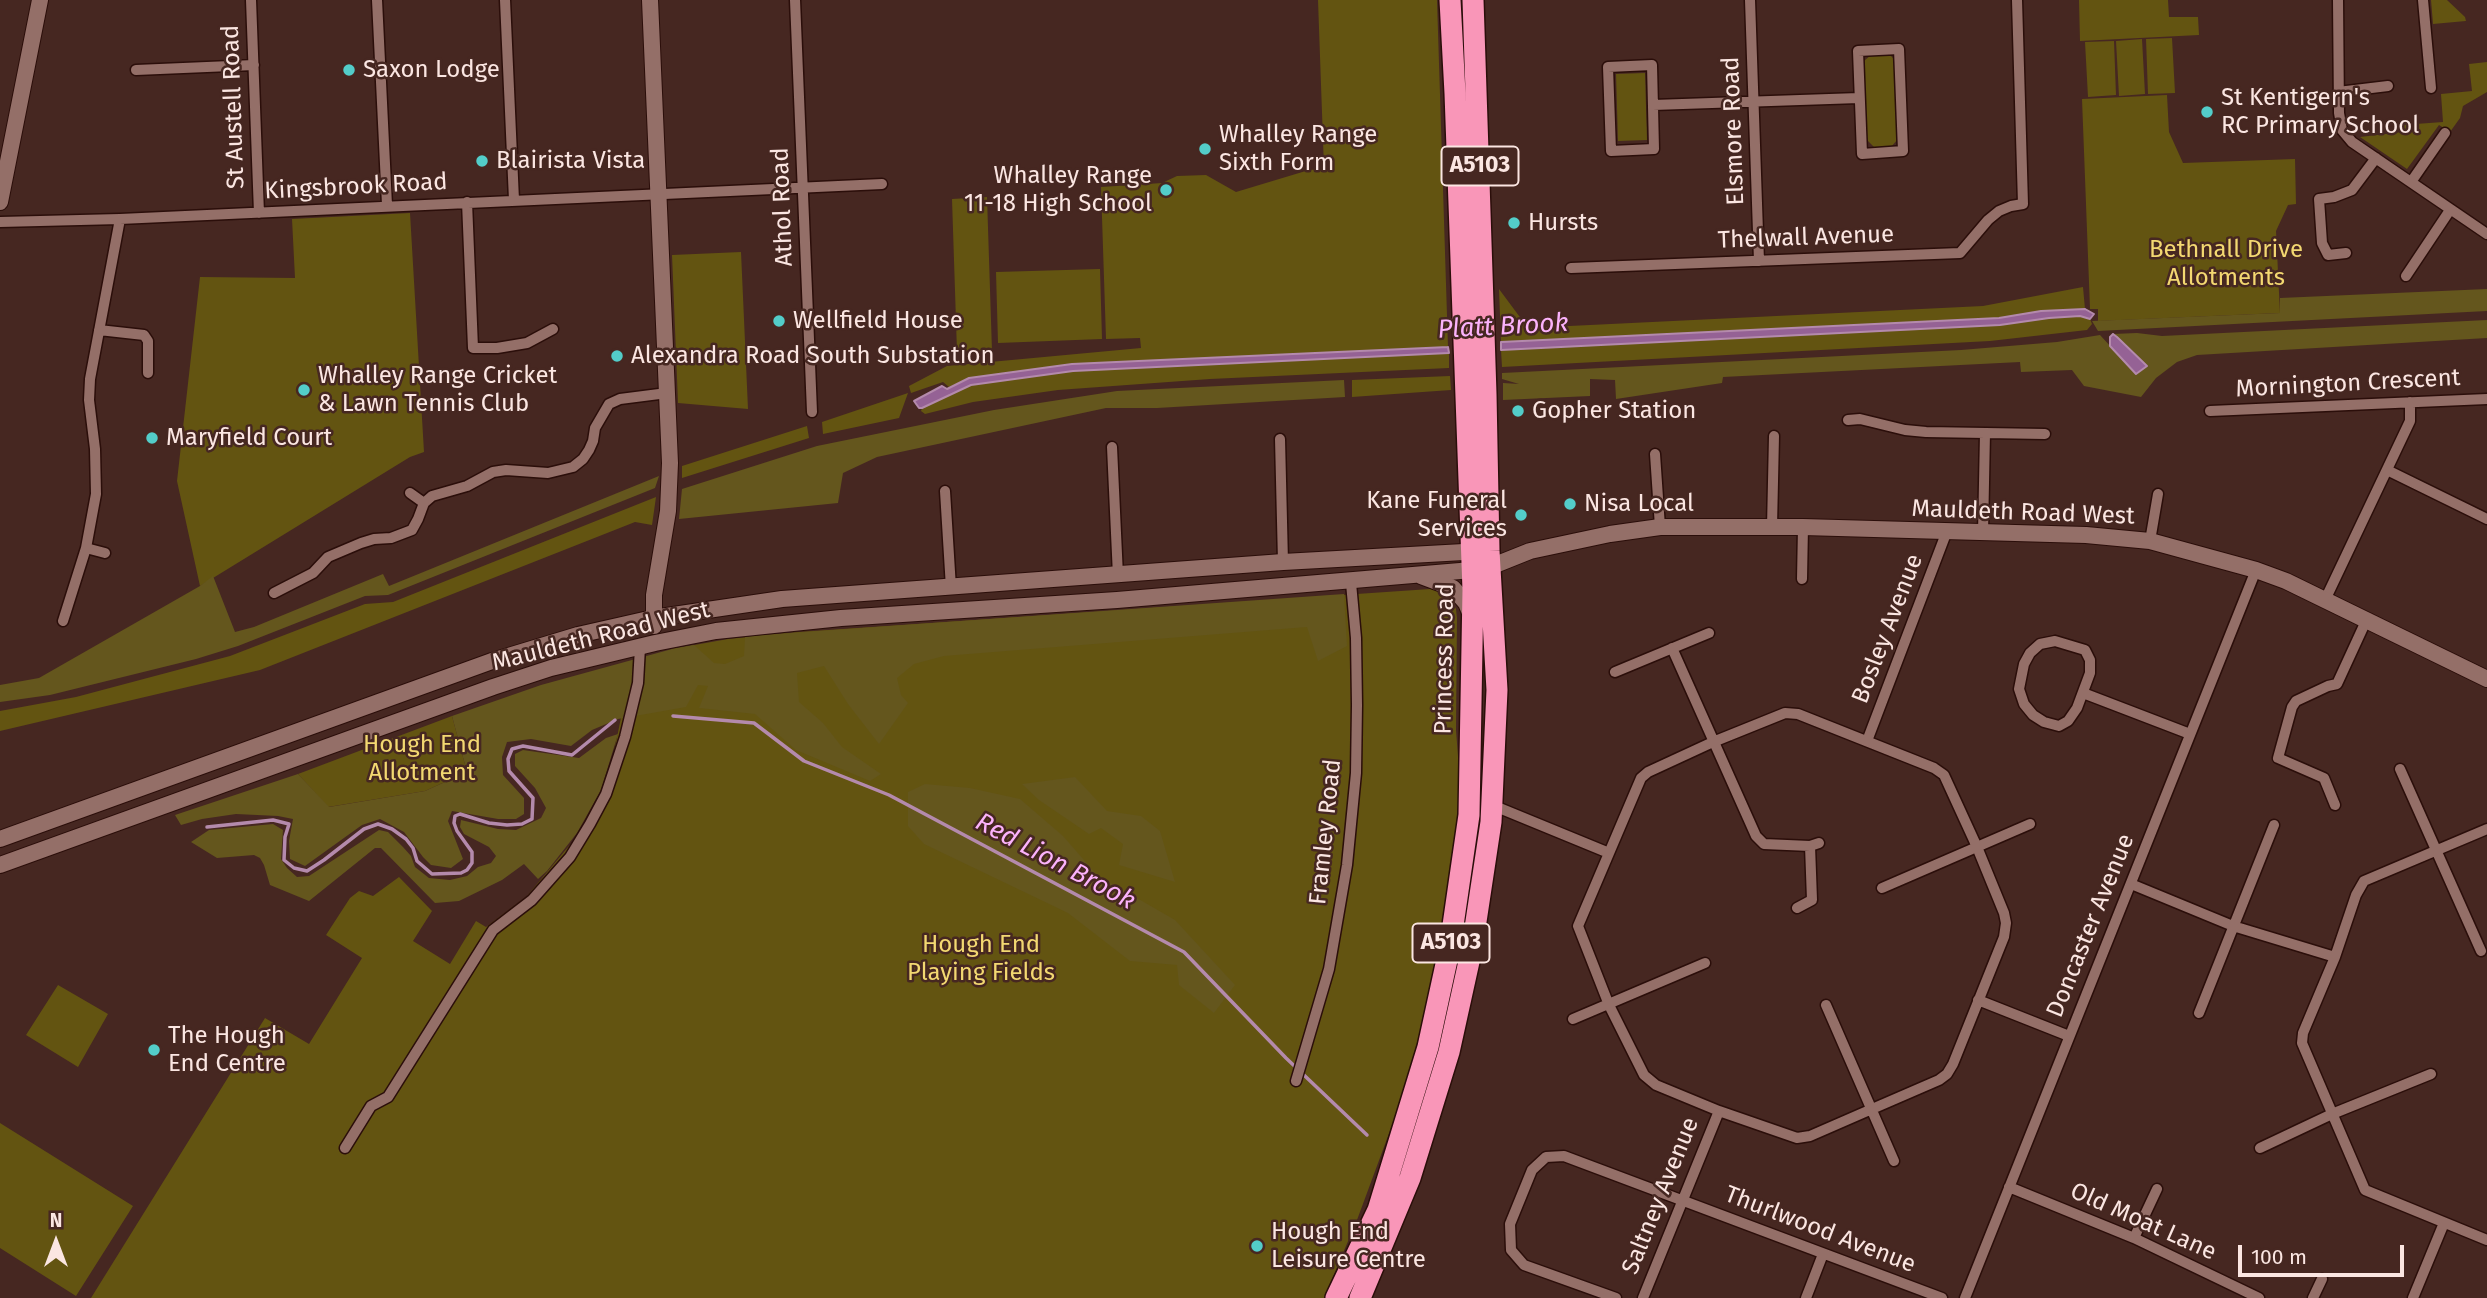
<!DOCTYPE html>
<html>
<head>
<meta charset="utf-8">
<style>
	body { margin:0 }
	#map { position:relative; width:2487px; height:1298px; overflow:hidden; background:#462721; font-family:"Fira Sans",sans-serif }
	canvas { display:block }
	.north { position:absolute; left:21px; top:1207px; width:70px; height:70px; -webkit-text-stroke:5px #462721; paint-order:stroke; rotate:0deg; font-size:19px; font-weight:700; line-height:28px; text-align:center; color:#fbe6e2 }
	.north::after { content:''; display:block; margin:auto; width:24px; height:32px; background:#fbe6e2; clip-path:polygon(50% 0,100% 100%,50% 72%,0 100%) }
	.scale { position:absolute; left:2238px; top:1245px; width:166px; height:32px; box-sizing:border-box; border:4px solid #fbe6e2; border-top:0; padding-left:9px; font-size:21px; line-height:24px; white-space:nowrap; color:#fbe6e2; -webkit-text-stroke:5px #462721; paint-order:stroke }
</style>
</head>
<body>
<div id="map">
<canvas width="2487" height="1298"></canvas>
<div class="north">N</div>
<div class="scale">100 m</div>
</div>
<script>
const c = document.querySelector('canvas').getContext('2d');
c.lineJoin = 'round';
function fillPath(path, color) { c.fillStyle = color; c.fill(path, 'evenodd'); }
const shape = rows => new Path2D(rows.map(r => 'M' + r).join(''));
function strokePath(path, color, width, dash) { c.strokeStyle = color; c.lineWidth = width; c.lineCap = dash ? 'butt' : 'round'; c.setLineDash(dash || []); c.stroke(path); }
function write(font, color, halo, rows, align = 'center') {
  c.font = font + ' "Fira Sans",sans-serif'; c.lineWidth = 5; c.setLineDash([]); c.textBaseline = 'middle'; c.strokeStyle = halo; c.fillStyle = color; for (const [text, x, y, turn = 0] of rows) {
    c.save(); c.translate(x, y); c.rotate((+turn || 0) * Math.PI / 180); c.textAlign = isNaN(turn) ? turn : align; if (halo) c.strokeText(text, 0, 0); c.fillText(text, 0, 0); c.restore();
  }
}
fillPath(shape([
	[1318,0,1437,0,1448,347,1072,364,969,378,949,387,943,382,911,393,909,386,947,366,1141,348,1140,338,1106,339,1101,187,1162,183,1177,176,1206,175,1236,192,1309,170,1324,169],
	[2079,0,2168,0,2169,17,2198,17,2199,35,2080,41],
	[2431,0,2447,0,2465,17,2466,21,2433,24],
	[2172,38,2175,93,2148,94,2146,39],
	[2142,39,2145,94,2119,96,2116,41],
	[2114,41,2116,95,2088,97,2085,42],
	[1889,54,1896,61,1898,139,1891,147,1875,148,1867,140,1864,61,1871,55],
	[2487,62,2487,92,2463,106,2460,118,2450,132,2439,125,2407,169,2360,137,2402,132,2402,125,2443,122,2441,94,2472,91,2469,64],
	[1645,73,1647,140,1618,141,1616,74],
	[2167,95,2169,132,2183,163,2295,159,2296,204,2288,205,2276,231,2280,313,2098,321,2098,309,2090,309,2082,99],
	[987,197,992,351,957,352,952,199],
	[410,213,424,452,410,457,200,586,177,481,200,277,295,278,292,219],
	[741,252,748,409,678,403,672,255],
	[1100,269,1102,339,998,343,996,272],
	[2083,287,2085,309,2041,311,1999,318,1501,342,1499,289,1528,328,1983,306],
	[2080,316,2090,319,2092,324,2087,330,1990,341,1502,367,1501,350,2000,325,2049,318],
	[1449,353,1449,368,1210,379,1058,390,973,402,925,414,921,411,922,408,971,385,1073,371],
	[1450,376,1451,390,1352,397,1352,380],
	[908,393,899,418,823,434,822,422],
	[807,426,809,438,682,478,682,466],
	[656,497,652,525,635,522,260,670,0,731,0,711,76,697,230,656,365,604,393,602],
	[1430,589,1444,592,1451,598,1456,609,1457,618,1456,730,1460,783,1455,839,1440,940,1421,1029,1398,1109,1357,1220,1324,1298,91,1298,265,1018,309,1044,362,958,326,935,350,898,359,891,373,896,399,877,432,911,413,941,450,964,476,921,486,927,527,896,579,834,602,791,611,766,623,708,672,649,728,639,799,632],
	[452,716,467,772,425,791,328,807,298,774],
	[58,985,108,1014,78,1067,26,1035],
	[0,1123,133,1206,76,1296,0,1248]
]), '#635411');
fillPath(shape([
	[2487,289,2487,311,2098,331,2092,321,2280,313,2280,298],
	[2487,320,2487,338,2197,355,2177,362,2156,378,2141,397,2084,386,2072,370,2021,372,2020,362,1723,377,1722,383,1616,399,1615,380,1590,379,1590,396,1503,400,1503,383,1519,384,1502,379,1502,373,1961,350,2057,342,2100,335,2136,374,2147,366,2113,334,2137,333,2162,336],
	[1344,380,1345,397,1157,408,1106,408,877,457,843,473,838,503,679,519,682,489,817,446,994,410,1117,391],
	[659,476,655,488,388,595,365,596,238,646,196,659,50,695,0,702,0,685,39,678,200,586,213,576,235,632,254,627,383,574,389,586],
	[1344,594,1347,646,1318,661,1307,627,944,656,914,664,897,678,901,695,908,703,879,744,848,704,824,666,797,673,799,702,823,723,842,747,881,774,870,781,796,750,755,714,699,708,708,686,698,685,686,707,618,719,592,730,571,746,531,739,507,742,502,757,503,775,524,798,524,814,516,819,498,819,452,811,448,821,463,859,451,868,431,865,423,857,404,832,380,819,362,825,305,866,290,859,289,841,293,819,278,816,236,814,202,819,181,825,175,815,298,774,329,807,425,791,467,772,452,716,541,685,672,649,694,645,714,663,725,664,744,656,745,637,762,635],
	[618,734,601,790,577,833,547,871,538,879,524,864,502,880,459,901,435,903,381,848,375,848,309,901,270,885,264,865,260,858,254,855,217,858,191,842,209,830,273,824,283,830,281,859,287,868,297,877,309,876,379,830,388,832,403,847,411,856,415,867,429,878,450,880,467,876,478,867,491,863,496,856,489,847,464,834,460,827,461,820,498,829,516,830,541,818,546,808,535,788,515,766,515,754,523,750,579,758,606,738],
	[1075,777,1107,811,1141,816,1160,831,1175,882,1119,865,1123,844,1101,828,1089,834,1039,800,1022,784],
	[925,784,970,788,1020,799,1063,836,1097,875,1175,920,1235,985,1214,1013,1179,985,1177,965,1130,961,1068,913,924,844,908,826,908,792]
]), '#64561d');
const water = shape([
	[2085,309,2094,314,2090,319,2080,316,2049,318,2000,325,1501,350,1501,342,1999,318,2041,311,2085,309],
	[2113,334,2117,337,2147,366,2136,374,2110,346,2110,337,2113,334],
	[1448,347,1449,353,1073,371,971,385,922,408,919,408,914,401,942,386,947,389,969,378,1072,364,1448,347]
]);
fillPath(water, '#956295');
strokePath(water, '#b48aac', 2);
strokePath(shape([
	[673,716,754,723,804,761,889,795,1184,952,1286,1058,1367,1135],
	[207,827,273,820,289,824,285,837,284,860,294,868,307,871,324,860,364,829,378,824,392,829,406,839,413,848,417,861,432,874,461,873,467,870,472,863,472,852,457,831,454,823,455,816,460,814,489,823,507,825,522,824,532,819,533,798,509,771,508,759,512,749,523,746,572,755,615,720]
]), '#b48aac', 3.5);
const street = shape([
	[251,0,259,213],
	[377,0,387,205],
	[505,0,514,200],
	[795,0,812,412],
	[1750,0,1759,261],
	[2338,0,2339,113,2342,130,2352,142,2487,234],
	[2423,0,2431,88],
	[1899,49,1903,151,1862,154,1858,51,1899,49],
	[1652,65,1654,149,1611,151,1608,67,1652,65],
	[136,70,254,65],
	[2338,92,2388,86],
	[1653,105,1859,98],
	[2411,182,2445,133],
	[467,202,473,348,497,348,527,343,553,329],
	[0,222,120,219,882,184],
	[2346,253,2328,255,2322,243,2319,199,2334,197,2352,190,2376,158],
	[1571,268,1960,253,1988,220,1999,211,2011,206,2023,204,2017,0],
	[2406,276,2450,210],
	[99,330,144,335,148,341,148,373],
	[2210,411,2487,399],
	[1848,420,1860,419,1905,430,1926,432,2045,434],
	[1280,439,1283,562],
	[1112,447,1118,576],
	[1655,454,1660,527],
	[2387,470,2487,519],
	[945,491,951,588],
	[410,493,424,503],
	[1772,527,1774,436],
	[1983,533,1985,433],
	[2150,541,2158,494],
	[86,548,105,553],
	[1802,579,1803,527],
	[274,593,313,573,328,557,361,543,374,539,391,538,412,530,418,519,424,503,432,496,467,486,493,472,506,470,548,473,573,467,583,459,589,450,593,441,595,428,609,404,620,399,667,393],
	[2325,600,2410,421,2410,402],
	[63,621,86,548,96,494,95,449,89,400,90,379,120,219],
	[2055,641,2085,650,2090,660,2090,673,2077,708,2068,721,2059,726,2044,722,2033,715,2024,704,2019,689,2024,664,2030,653,2040,644,2055,641],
	[1672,648,1756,836,1764,844,1810,846,1819,843],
	[1615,672,1709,633],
	[2083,693,2190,734],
	[1785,713,1798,714,1934,768,1944,775,1977,847,2004,913,2006,923,2004,937,1953,1064,1947,1074,1939,1080,1872,1109,1810,1136,1797,1138,1719,1111,1656,1085,1644,1075,1609,1005,1578,926,1641,778,1648,772,1713,742,1785,713],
	[1867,741,1947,531],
	[2400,769,2481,951],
	[1492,805,1609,853],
	[2335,805,2324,778,2278,758,2292,707,2296,701,2328,686,2337,684,2366,621],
	[2487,829,2364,881,2356,895,2335,957,2303,1033,2302,1043,2365,1190,2487,1240],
	[2131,884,2233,926,2335,957],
	[1882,888,2030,824],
	[1797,908,1812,900,1810,846],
	[1978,1000,2069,1036],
	[1826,1005,1894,1161],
	[2199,1013,2274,825],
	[1573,1019,1705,963],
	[1296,1081,1329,969,1347,865,1356,773,1357,705,1356,638,1351,583],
	[345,1148,371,1106,388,1097,493,930,532,900,570,857,590,824,606,794,625,737,638,683,640,647],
	[2260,1148,2332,1114,2431,1074],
	[2009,1187,2134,1238,2259,1298],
	[2134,1238,2157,1189],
	[1616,1298,1524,1265,1511,1250,1510,1224,1532,1170,1546,1157,1564,1156,1942,1298],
	[1643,1298,1719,1111],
	[1806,1298,1823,1254],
	[1965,1298,2256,570],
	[2313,1298,2322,1279],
	[2413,1298,2444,1223]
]);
const secondary = shape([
	[650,0,670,463,668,511,654,595,654,626],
	[0,202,40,0],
	[1421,576,1453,588,1466,603,1471,615],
	[0,839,492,661,578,635,653,618,782,599,1283,562,1482,551],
	[0,865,493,687,551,668,655,643,716,631,841,618,1117,600,1472,570,1490,567,1530,551,1610,534,1660,527,1803,527,2086,535,2150,541,2256,570,2286,581,2487,679]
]);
const highway = shape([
	[1336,1298,1378,1210,1428,1047,1450,946,1469,815,1473,590,1455,93,1450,0],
	[1360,1298,1410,1178,1449,1052,1472,948,1491,822,1497,690,1489,551,1486,394,1473,0]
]);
strokePath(street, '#2b0e0a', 13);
strokePath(secondary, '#2b0e0a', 18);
strokePath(highway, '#2b0e0a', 24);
strokePath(street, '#946f68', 10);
strokePath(secondary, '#946f68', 16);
strokePath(highway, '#f996b8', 21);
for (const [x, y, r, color] of [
	[349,70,7,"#53cdc9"],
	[2207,112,7,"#53cdc9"],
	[1205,149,7,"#53cdc9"],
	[482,161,7,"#53cdc9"],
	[1166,190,7,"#53cdc9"],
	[1514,223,7,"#53cdc9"],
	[779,321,7,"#53cdc9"],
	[617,356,7,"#53cdc9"],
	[304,390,7,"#53cdc9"],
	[1518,411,7,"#53cdc9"],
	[152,438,7,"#53cdc9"],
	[1570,504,7,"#53cdc9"],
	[1521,515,7,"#53cdc9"],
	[154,1050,7,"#53cdc9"],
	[1257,1246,7,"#53cdc9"]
]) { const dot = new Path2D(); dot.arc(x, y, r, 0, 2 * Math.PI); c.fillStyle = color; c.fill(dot); strokePath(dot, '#462721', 2.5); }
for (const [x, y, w] of [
	[1480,166,77],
	[1451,943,77]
]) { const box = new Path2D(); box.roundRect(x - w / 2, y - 19.5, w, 39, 5); c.fillStyle = '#462721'; c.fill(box); strokePath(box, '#fbe6e2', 2); }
write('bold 23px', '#fbe6e2', null, [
	["A5103",1480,166],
	["A5103",1451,943]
]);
write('24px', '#fbe6e2', '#462721', [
	["Saxon Lodge",363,70],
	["St Kentigern's",2221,98],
	["RC Primary School",2221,126],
	["Whalley Range",1219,135],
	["Sixth Form",1219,163],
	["Blairista Vista",496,161],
	["Whalley Range",1152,176,"right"],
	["11-18 High School",1152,204,"right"],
	["Hursts",1528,223],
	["Wellfield House",793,321],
	["Alexandra Road South Substation",631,356],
	["Whalley Range Cricket",318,376],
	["& Lawn Tennis Club",318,404],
	["Gopher Station",1532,411],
	["Maryfield Court",166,438],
	["Kane Funeral",1507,501,"right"],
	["Services",1507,529,"right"],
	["Nisa Local",1584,504],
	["The Hough",168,1036],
	["End Centre",168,1064],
	["Hough End",1271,1232],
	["Leisure Centre",1271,1260]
], 'left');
write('24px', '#fbe6e2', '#462721', [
	["St Austell Road",234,107,-92],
	["Elsmore Road",1734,131,-92],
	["Kingsbrook Road",356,187,-3],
	["Athol Road",783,207,-92],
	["Thelwall Avenue",1806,238,-2],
	["Mornington Crescent",2348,384,-3],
	["Mauldeth Road West",2023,513,2],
	["Bosley Avenue",1888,629,-69],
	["Mauldeth Road West",601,637,-14],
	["Princess Road",1445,659,-89],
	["Framley Road",1326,832,-84],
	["Doncaster Avenue",2091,926,-68],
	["Saltney Avenue",1661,1196,-68],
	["Old Moat Lane",2143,1222,24],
	["Thurlwood Avenue",1820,1230,21]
]);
write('24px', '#f3d871', '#462721', [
	["Bethnall Drive",2226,250],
	["Allotments",2226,278],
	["Hough End",422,745],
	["Allotment",422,773],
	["Hough End",981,945],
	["Playing Fields",981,973]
]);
write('italic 26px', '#fbb2fb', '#462721', [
	["Platt Brook",1503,327,-3],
	["Red Lion Brook",1055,862,28]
]);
</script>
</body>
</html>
